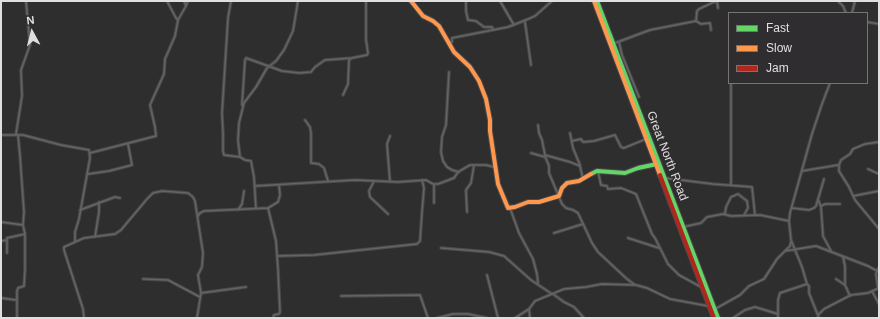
<!DOCTYPE html>
<html>
<head>
<meta charset="utf-8">
<style>
	body { margin:0 }
	#map { position:relative; width:880px; height:319px; overflow:hidden; background:#2e2e2e; font-family:Helvetica,sans-serif }
	canvas { display:block }
	.frame { position:absolute; inset:0; border:2px solid #e0dedf; pointer-events:none }
	.legend { position:absolute; left:728px; top:12px; width:140px; height:72px; box-sizing:border-box; background:#2f2d2f; border:1px solid #767475; margin:0; padding:5px 7px; list-style:none; font-size:12px; color:#e0dedf }
	.legend li { display:flex; align-items:center; gap:8px; height:20px }
	.legend b { width:20px; border:1px solid #767475 }
	.north { position:absolute; left:12px; top:12px; width:40px; height:40px; -webkit-text-stroke:3px #2f2d2f; paint-order:stroke; rotate:353deg; font-size:11px; font-weight:700; line-height:16px; text-align:center; color:#e0dedf }
	.north::after { content:''; display:block; margin:auto; width:14px; height:18px; background:#e0dedf; clip-path:polygon(50% 0,100% 100%,50% 72%,0 100%) }
</style>
</head>
<body>
<div id="map">
<canvas width="880" height="319"></canvas>
<div class="frame"></div>
<ul class="legend">
<li><b style="height:5px;background:#63d668"></b>Fast</li>
<li><b style="height:5px;background:#ff974d"></b>Slow</li>
<li><b style="height:5px;background:#b3261e"></b>Jam</li>
</ul>
<div class="north">N</div>
</div>
<script>
const c = document.querySelector('canvas').getContext('2d');
c.lineJoin = 'round';
const shape = rows => new Path2D(rows.map(r => 'M' + r).join(''));
function strokePath(path, color, width, dash) { c.strokeStyle = color; c.lineWidth = width; c.lineCap = dash ? 'butt' : 'round'; c.setLineDash(dash || []); c.stroke(path); }
function write(font, color, halo, rows, align = 'center') {
  c.font = font + ' Helvetica,sans-serif'; c.lineWidth = 3; c.setLineDash([]); c.textBaseline = 'middle'; c.strokeStyle = halo; c.fillStyle = color; for (const [text, x, y, turn = 0] of rows) {
    c.save(); c.translate(x, y); c.rotate((+turn || 0) * Math.PI / 180); c.textAlign = isNaN(turn) ? turn : align; if (halo) c.strokeText(text, 0, 0); c.fillText(text, 0, 0); c.restore();
  }
}
const street = shape([
	[167,1,176,18,178,20],
	[231,1,228,18,222,113,223,133,223,151,224,155,240,157,245,160,251,161,254,177,256,209],
	[466,1,466,11,468,20,476,21,484,27,492,27,493,29],
	[500,1,514,25],
	[717,1,718,8],
	[838,1,843,6,846,13],
	[186,6,188,1],
	[852,13,855,1],
	[696,21,697,11,699,9,716,1],
	[525,22,531,65],
	[867,22,879,24],
	[619,42,622,55,639,97],
	[449,43,452,42,452,38,508,27,526,20,535,16,552,1],
	[615,43,650,30,696,21,701,24,710,23,711,30],
	[449,72,446,125,442,137,441,152,443,161,447,167,452,170,459,172],
	[343,95,348,84,349,60,352,58,367,55,368,53,366,40,366,1],
	[242,105,245,60,246,58,282,71,299,73,311,72,315,67,325,60,352,58],
	[305,120,310,127,311,133,311,163,319,164,324,168,328,181],
	[538,125,539,133,542,140,545,155,570,162,580,166,583,179],
	[570,133,573,148,580,165],
	[1,135,23,135,61,145,89,150,90,158,79,219,75,232,75,242],
	[572,141,581,139,583,142,594,141,615,135,621,147,624,148,646,139],
	[879,142,865,144,853,149,850,154,841,160,839,165,839,171,849,187,855,200,879,229],
	[90,153,156,136,155,127,150,105,164,74,165,59,175,36,178,20,186,6,184,1],
	[531,153,545,157],
	[545,156,549,166,549,173,562,204,566,208,573,210,578,213,592,243,598,252,627,279,635,285],
	[240,157,238,140,239,123,244,103,256,87,267,68,276,61,284,50,293,31,298,1],
	[868,169,879,174],
	[598,171,601,185,607,186,608,189,621,188,636,194,652,234,655,238,668,264,679,275,701,287],
	[802,171,838,165],
	[88,174,109,171,132,165,128,144],
	[665,178,713,184,752,187,755,215],
	[374,181,369,191,370,197,388,214],
	[390,182,387,144,390,136],
	[731,185,731,83],
	[255,186,355,180,398,182,426,180,433,184,438,184,454,178,458,172,470,165,486,165,494,167],
	[853,196,879,191],
	[818,199,821,207,823,236,831,251],
	[434,203,434,184],
	[821,206,825,204,840,204],
	[268,208,276,241,278,269,280,312,279,314,274,315,273,318],
	[510,208,519,233,533,259,537,274,538,283],
	[792,208,809,210,814,208,816,206,819,196,824,179],
	[80,210,115,197,120,198],
	[238,210,242,204,244,191],
	[467,212,466,190,471,183,474,165],
	[725,214,726,207,731,197,738,194,747,201,748,208,744,215],
	[198,216,200,213,204,211,268,208,278,202,280,195,279,185],
	[1,222,23,225],
	[683,227,701,223,707,217,723,214,731,216,760,215,789,221],
	[554,233,583,224],
	[95,237,99,212,99,202],
	[628,238,659,248],
	[1,241,7,240],
	[441,248,489,252,504,256,531,280,552,294],
	[785,251,816,246,868,266,879,272],
	[7,253,7,238,25,234],
	[277,256,314,255,417,244,420,241,422,212,424,188,422,180],
	[843,257,845,266,845,285],
	[487,275,498,318],
	[143,279,168,280,200,297],
	[836,279,845,285,850,296],
	[878,288,876,274,879,267],
	[872,291,879,304],
	[201,293,246,287],
	[553,294,564,302,574,307,584,318],
	[341,296,420,295,428,318],
	[1,298,16,300],
	[715,309,740,295,749,286,764,279,777,259,790,246,791,242],
	[818,315,824,309,851,295,868,293,879,288],
	[17,318,17,291,18,288,24,286,25,269,25,234,23,225,24,212,20,156,18,135,16,134,22,96,21,70,30,45,26,1],
	[84,318,83,309,64,250,64,247,84,238,115,234,121,230,147,199,153,193,162,191,188,193,193,197,195,201,203,253,202,267,198,275,201,293,197,318],
	[437,318,453,314,468,314,487,318],
	[515,318,529,309],
	[530,318,529,309,535,301,564,289,586,287,602,284,636,285,647,288,670,299,708,306],
	[733,318,745,310,755,307,778,314],
	[778,318,778,300,780,293,807,284],
	[819,318,809,293,809,286,807,284,802,267,791,240,789,221,790,213,812,134,822,104,830,83]
]);
const fast = shape([
	[597,1,718,318],
	[591,174,597,171,625,173,638,168,657,164]
]);
const slow = shape([
	[411,1,423,16,433,21,439,26,454,52,470,67,479,81,486,99,490,120,490,131,498,184,508,208,515,207,528,202,539,202,559,196,562,188,567,183,579,181,591,174],
	[594,1,660,175]
]);
const jam = shape([
	[660,175,714,318]
]);
strokePath(street, '#4a4a4a', 3.5);
strokePath(fast, '#4a4a4a', 6);
strokePath(slow, '#4a4a4a', 6);
strokePath(jam, '#4a4a4a', 6);
strokePath(street, '#646464', 1.5);
strokePath(fast, '#63d668', 4);
strokePath(slow, '#ff974d', 4);
strokePath(jam, '#b3261e', 4);
write('12px', '#e0dedf', '#2f2d2f', [
	["Great North Road",667,156,69]
]);
</script>
</body>
</html>
